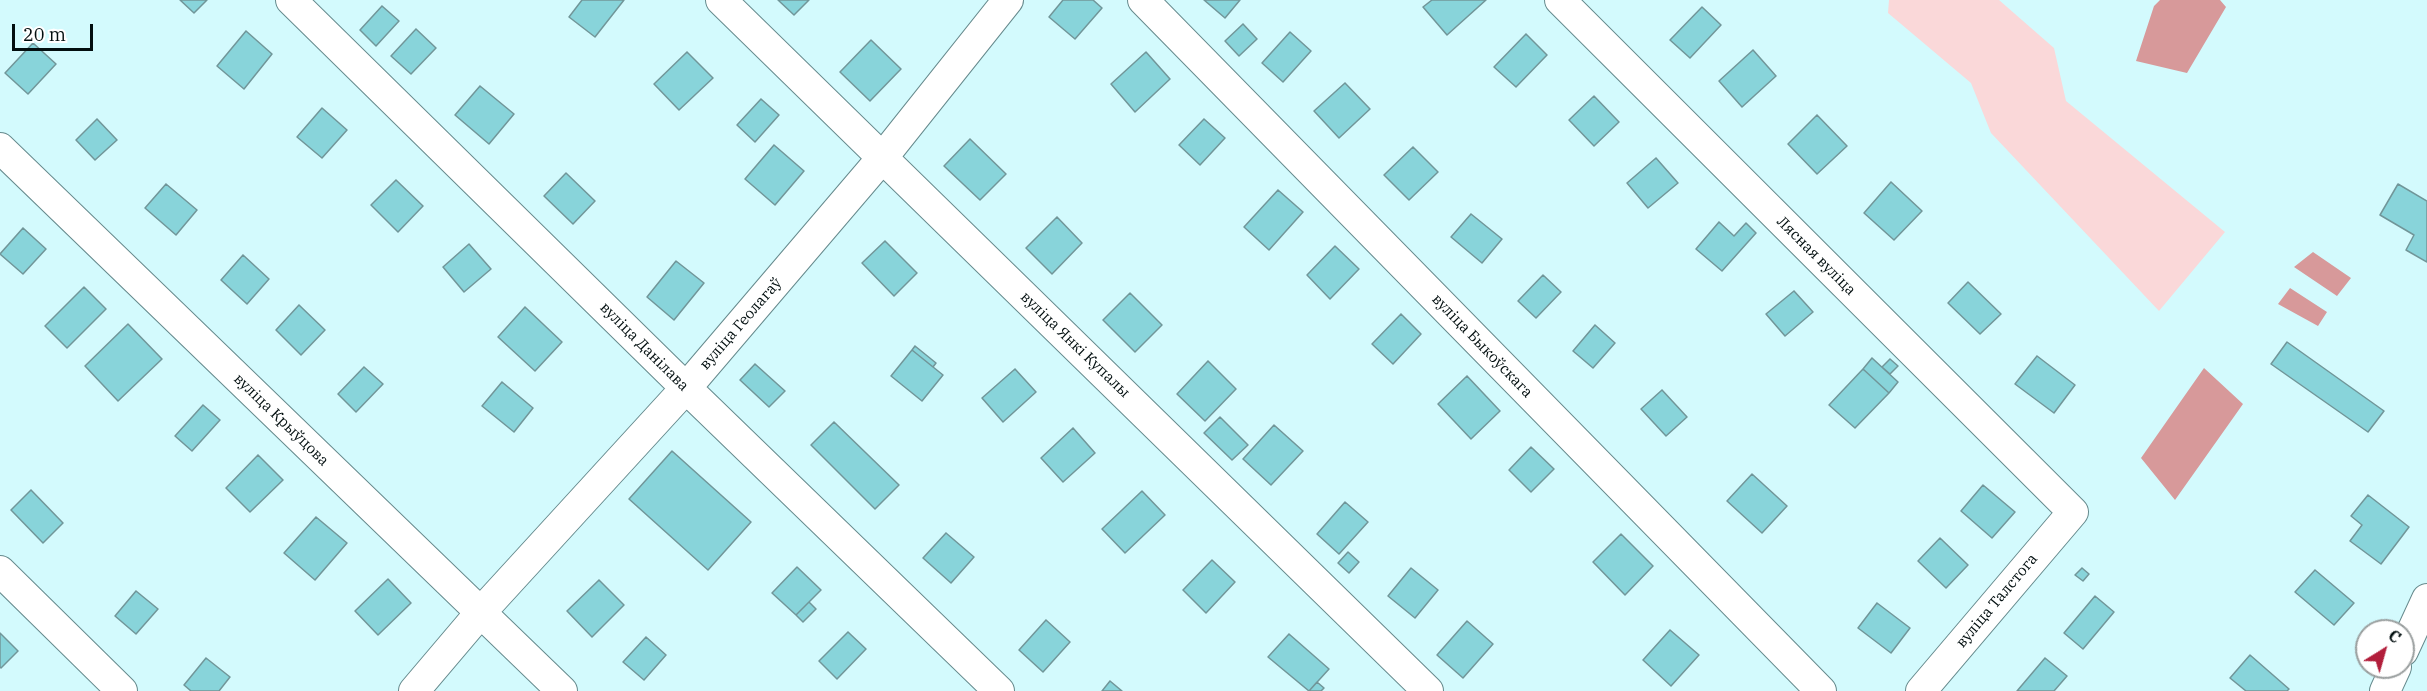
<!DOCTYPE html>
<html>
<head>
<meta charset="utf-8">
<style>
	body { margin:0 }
	#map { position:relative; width:2427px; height:691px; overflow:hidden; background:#d3fafd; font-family:"IBM Plex Serif",serif }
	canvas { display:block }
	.north { position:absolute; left:2355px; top:619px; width:60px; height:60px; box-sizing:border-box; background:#fff; border:2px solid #9a9f9f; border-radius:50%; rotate:37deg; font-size:16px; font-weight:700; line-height:24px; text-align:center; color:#020e0f }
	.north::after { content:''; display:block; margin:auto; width:21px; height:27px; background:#b21e3b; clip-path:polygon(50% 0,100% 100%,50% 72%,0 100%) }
	.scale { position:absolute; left:12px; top:24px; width:81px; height:27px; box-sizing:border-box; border:3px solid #020e0f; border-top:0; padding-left:8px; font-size:18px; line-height:21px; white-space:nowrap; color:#020e0f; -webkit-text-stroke:4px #fff; paint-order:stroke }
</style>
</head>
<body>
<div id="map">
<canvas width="2427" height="691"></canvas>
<div class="north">С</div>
<div class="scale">20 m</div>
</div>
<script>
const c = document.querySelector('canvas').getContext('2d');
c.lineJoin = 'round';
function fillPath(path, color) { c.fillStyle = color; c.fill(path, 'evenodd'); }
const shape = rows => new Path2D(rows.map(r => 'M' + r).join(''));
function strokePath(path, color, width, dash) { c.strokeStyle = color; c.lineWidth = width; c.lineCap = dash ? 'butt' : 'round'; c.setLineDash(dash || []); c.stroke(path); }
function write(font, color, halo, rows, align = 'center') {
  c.font = font + ' "IBM Plex Serif",serif'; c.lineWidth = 6; c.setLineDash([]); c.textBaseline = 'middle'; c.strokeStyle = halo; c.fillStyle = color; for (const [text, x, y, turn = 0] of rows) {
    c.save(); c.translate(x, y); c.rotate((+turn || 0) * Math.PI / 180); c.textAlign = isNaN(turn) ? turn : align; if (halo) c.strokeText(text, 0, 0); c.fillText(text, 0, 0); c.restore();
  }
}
fillPath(shape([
	[1889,0,1999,0,2054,48,2066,101,2225,232,2159,311,1991,133,1971,83,1888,13]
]), '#fad8d9');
fillPath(shape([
	[2160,0,2220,0,2226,7,2187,73,2136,61,2154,6],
	[2313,252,2351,278,2337,296,2294,267],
	[2290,288,2327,312,2318,326,2278,304],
	[2204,368,2243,404,2175,500,2141,458]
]), '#d7999a');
const building = shape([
	[180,0,207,0,194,13,180,0],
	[582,0,624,0,595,37,569,17,582,0],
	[778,0,809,0,794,15,778,0],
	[1063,0,1093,0,1102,8,1075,39,1049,17,1063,0],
	[1204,0,1240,0,1225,18,1204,0],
	[1432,0,1486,0,1447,35,1423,7,1432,0],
	[382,6,399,21,376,46,360,30,382,6],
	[1702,7,1721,25,1690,58,1670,40,1702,7],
	[1243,24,1257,39,1239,56,1225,41,1243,24],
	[416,29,436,48,411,74,391,56,416,29],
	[246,31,272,54,244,89,217,66,246,31],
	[1290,32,1311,51,1283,82,1262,63,1290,32],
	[1526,34,1547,55,1516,87,1494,67,1526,34],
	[871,40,901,69,870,101,840,72,871,40],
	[33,43,56,64,28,94,5,73,33,43],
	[1753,50,1776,76,1742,107,1719,81,1753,50],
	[687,52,713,78,679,110,654,84,687,52],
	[1146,52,1170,79,1135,112,1111,84,1146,52],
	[1345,83,1370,109,1339,138,1314,111,1345,83],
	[480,86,514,114,489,144,455,115,480,86],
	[1594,96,1619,122,1594,146,1569,120,1594,96],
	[761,99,779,115,755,142,737,125,761,99],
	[322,108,347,130,322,158,297,137,322,108],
	[1817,115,1847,146,1817,174,1788,144,1817,115],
	[97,119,117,140,95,160,76,140,97,119],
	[1204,119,1225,138,1200,165,1179,145,1204,119],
	[970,139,1006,174,980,200,944,166,970,139],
	[774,145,804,171,775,205,745,179,774,145],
	[1413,147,1438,172,1409,200,1384,175,1413,147],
	[1656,158,1678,183,1648,208,1627,183,1656,158],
	[566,173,595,201,573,224,544,196,566,173],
	[396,180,423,206,398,232,371,205,396,180],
	[1891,182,1922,211,1894,240,1864,213,1891,182],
	[166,184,197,210,176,235,145,208,166,184],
	[2398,184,2427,201,2427,262,2406,250,2414,235,2380,215,2398,184],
	[1278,190,1303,212,1269,250,1244,227,1278,190],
	[1471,214,1502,239,1482,263,1451,237,1471,214],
	[1057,217,1082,243,1052,274,1026,248,1057,217],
	[1719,222,1734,236,1746,223,1756,233,1722,271,1696,249,1719,222],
	[23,228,46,249,23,274,0,254,23,228],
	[885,241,917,273,894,296,862,263,885,241],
	[469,244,491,269,464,292,443,267,469,244],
	[1335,246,1359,269,1330,299,1307,275,1335,246],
	[243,255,269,279,247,304,221,280,243,255],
	[676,261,704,283,674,320,647,297,676,261],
	[1543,275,1561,292,1536,318,1518,301,1543,275],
	[1968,282,2001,314,1980,334,1948,303,1968,282],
	[84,287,106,309,67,348,45,326,84,287],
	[1794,291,1813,312,1785,336,1766,314,1794,291],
	[1130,293,1162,325,1135,352,1103,320,1130,293],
	[299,305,325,330,301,355,276,330,299,305],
	[525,307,562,342,535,371,498,337,525,307],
	[1401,314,1421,334,1393,364,1372,344,1401,314],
	[128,324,162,359,118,401,85,366,128,324],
	[1595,325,1615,343,1593,368,1573,351,1595,325],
	[2287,342,2384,411,2368,432,2271,364,2287,342],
	[915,346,936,363,933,367,912,350,915,346],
	[912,350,943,375,922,401,891,376,912,350],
	[2037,356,2075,385,2054,413,2015,384,2037,356],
	[1872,358,1898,382,1889,393,1863,369,1872,358],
	[1890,359,1898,366,1890,374,1882,367,1890,359],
	[1208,361,1236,389,1205,421,1177,394,1208,361],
	[755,364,785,391,769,407,740,380,755,364],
	[364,367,383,384,356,412,338,394,364,367],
	[1015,369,1036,392,1003,422,982,398,1015,369],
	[1863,369,1889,393,1855,428,1829,405,1863,369],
	[1467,376,1500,411,1471,439,1438,404,1467,376],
	[502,382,533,408,514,432,482,406,502,382],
	[1662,390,1687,417,1666,436,1641,409,1662,390],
	[203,405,220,420,192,451,175,436,203,405],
	[1220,417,1248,445,1232,460,1204,433,1220,417],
	[834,422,899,485,875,509,811,445,834,422],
	[1274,425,1303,451,1271,485,1243,459,1274,425],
	[1073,428,1095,453,1063,482,1041,458,1073,428],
	[1531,447,1554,469,1531,492,1509,470,1531,447],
	[672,451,751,522,708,570,629,499,672,451],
	[258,455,283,480,250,512,226,488,258,455],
	[1752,474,1787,506,1762,533,1727,501,1752,474],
	[1983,485,2015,512,1992,538,1961,511,1983,485],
	[31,490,63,523,43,543,11,510,31,490],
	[1142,491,1165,515,1125,553,1102,529,1142,491],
	[2368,495,2409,527,2381,564,2350,541,2362,525,2351,516,2368,495],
	[1345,502,1368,522,1339,554,1317,534,1345,502],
	[316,517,347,543,315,580,284,553,316,517],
	[946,533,974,557,951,583,923,558,946,533],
	[1621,534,1653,566,1625,595,1593,562,1621,534],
	[1940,538,1968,565,1946,588,1918,561,1940,538],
	[1348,552,1359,562,1349,573,1338,563,1348,552],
	[1212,560,1235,582,1206,613,1183,590,1212,560],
	[797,567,821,590,796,615,772,593,797,567],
	[1411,568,1438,590,1415,618,1388,596,1411,568],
	[2082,568,2089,574,2083,581,2075,575,2082,568],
	[2315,570,2354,603,2334,625,2295,592,2315,570],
	[388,579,411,603,378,635,355,611,388,579],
	[599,580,624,605,592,637,567,611,599,580],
	[136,591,158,609,136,634,115,616,136,591],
	[2095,596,2114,612,2083,649,2064,633,2095,596],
	[809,602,816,609,803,622,796,615,809,602],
	[1877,603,1910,628,1891,653,1858,628,1877,603],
	[1046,620,1070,642,1043,672,1019,650,1046,620],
	[1467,621,1493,644,1463,678,1437,655,1467,621],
	[1670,630,1699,655,1671,686,1643,660,1670,630],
	[848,632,866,649,837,679,819,661,848,632],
	[0,633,18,651,1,668,0,667,0,633],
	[1289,634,1329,669,1309,691,1268,657,1289,634],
	[646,637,666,655,644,680,623,662,646,637],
	[2250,655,2289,689,2287,691,2246,691,2230,678,2250,655],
	[206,658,230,677,219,691,191,691,184,685,206,658],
	[2045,658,2067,676,2054,691,2017,691,2045,658],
	[1110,681,1122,691,1102,691,1110,681],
	[1317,682,1324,688,1321,691,1309,691,1317,682]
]);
fillPath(building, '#88d4da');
strokePath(building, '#719699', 1.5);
const minor = shape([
	[291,0,686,388,999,691],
	[721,0,1428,691],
	[1143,0,1821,691],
	[1560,0,2073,512,1921,691],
	[0,148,562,691],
	[0,571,122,691],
	[2403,651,2427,599],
	[414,691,481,612,686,388,883,157,1008,0],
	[2385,691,2396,667]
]);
strokePath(minor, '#668a8d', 32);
strokePath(minor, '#fff', 30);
write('15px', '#020e0f', '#fff', [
	["Лясная вуліца",1816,256,45],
	["вуліца Геолагаў",741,324,-49],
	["вуліца Янкі Купалы",1075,345,44],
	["вуліца Быкоўскага",1482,346,46],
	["вуліца Данілава",644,347,45],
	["вуліца Крыўцова",281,420,44],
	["вуліца Талстога",1997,601,-50]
]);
</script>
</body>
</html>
